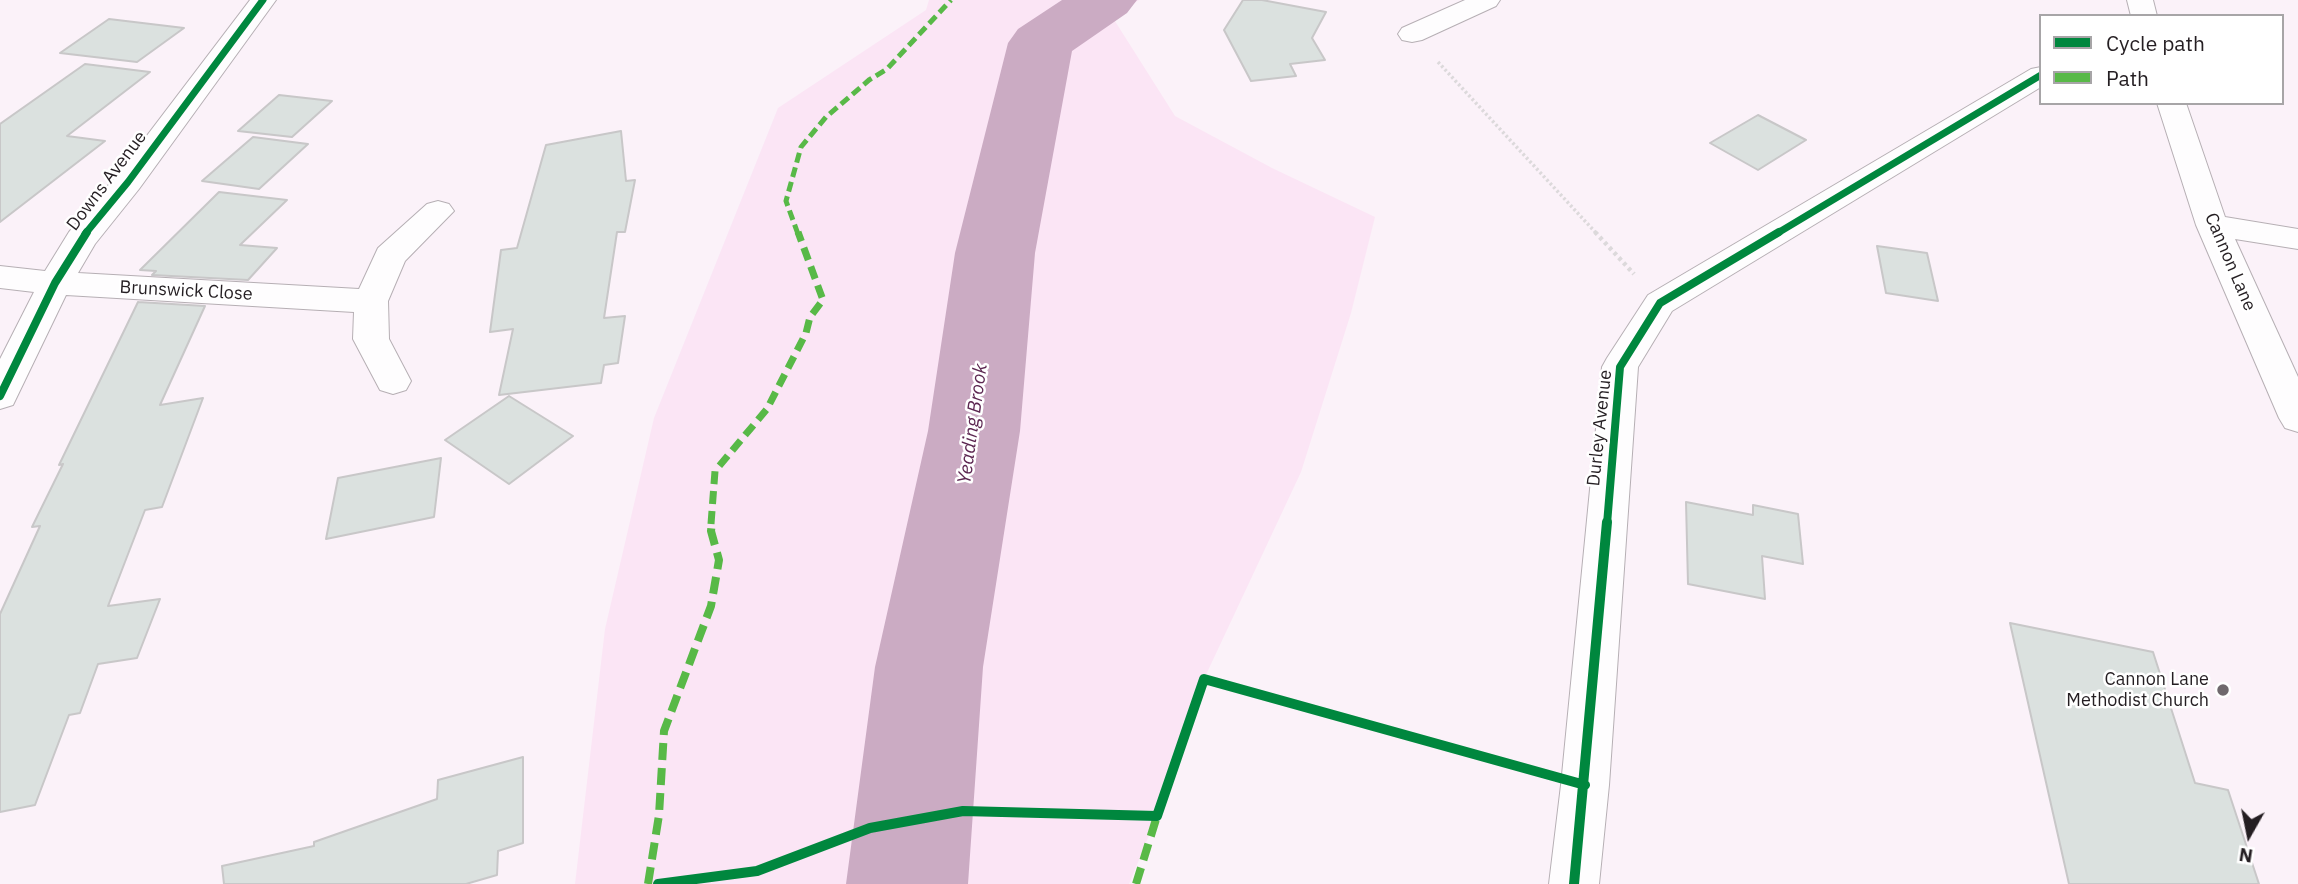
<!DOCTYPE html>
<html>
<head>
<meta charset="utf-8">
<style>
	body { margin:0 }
	#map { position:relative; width:2298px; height:884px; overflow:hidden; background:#fbf2f9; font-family:"IBM Plex Sans",sans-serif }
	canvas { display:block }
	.legend { position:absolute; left:2039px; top:14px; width:245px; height:91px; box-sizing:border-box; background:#fff; border:2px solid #a7a5a7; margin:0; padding:9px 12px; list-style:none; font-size:21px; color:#241e22 }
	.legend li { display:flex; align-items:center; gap:14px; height:35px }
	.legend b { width:35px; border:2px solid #a7a5a7 }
	.north { position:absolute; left:2214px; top:800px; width:70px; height:70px; -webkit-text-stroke:5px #fff; paint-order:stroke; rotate:189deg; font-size:19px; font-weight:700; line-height:28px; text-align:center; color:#241e22 }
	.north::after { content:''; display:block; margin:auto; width:24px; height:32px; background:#241e22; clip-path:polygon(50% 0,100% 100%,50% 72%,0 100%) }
</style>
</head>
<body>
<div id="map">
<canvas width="2298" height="884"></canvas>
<ul class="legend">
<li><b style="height:9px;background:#00873e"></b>Cycle path</li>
<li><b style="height:9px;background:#58b947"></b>Path</li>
</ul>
<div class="north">N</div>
</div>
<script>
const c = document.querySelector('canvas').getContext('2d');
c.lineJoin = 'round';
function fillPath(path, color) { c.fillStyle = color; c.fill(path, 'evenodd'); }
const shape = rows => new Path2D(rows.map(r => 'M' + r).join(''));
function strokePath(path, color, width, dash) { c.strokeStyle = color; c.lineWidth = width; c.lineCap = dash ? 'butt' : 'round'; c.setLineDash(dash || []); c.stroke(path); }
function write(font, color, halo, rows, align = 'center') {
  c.font = font + ' "IBM Plex Sans",sans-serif'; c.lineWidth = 5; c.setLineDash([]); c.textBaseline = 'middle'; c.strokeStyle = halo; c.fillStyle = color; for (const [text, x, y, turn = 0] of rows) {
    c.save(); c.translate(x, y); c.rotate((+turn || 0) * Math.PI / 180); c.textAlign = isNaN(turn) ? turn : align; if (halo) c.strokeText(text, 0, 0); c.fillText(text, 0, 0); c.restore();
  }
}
fillPath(shape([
	[929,0,1139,0,1113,18,1175,116,1272,168,1375,217,1351,313,1301,472,1204,679,1157,816,1129,884,575,884,605,629,654,418,778,108,926,10]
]), '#fbe5f5');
fillPath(shape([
	[1062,0,1137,0,1127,13,1072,51,1035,253,1020,431,983,667,968,884,846,884,875,667,928,431,955,253,1008,43,1018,29,1062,0]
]), '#cbabc3');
const building = shape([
	[1243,0,1262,0,1326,12,1312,38,1325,60,1290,64,1296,76,1251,81,1224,30,1243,0],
	[109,19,184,28,137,62,60,53,109,19],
	[85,64,150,72,67,136,105,141,0,222,0,124,85,64],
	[279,95,332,101,292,137,238,131,279,95],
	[1758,115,1806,140,1758,170,1710,143,1758,115],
	[621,131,626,181,635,180,625,232,617,232,604,318,625,316,618,363,604,365,601,383,499,395,513,329,490,332,501,250,517,248,546,145,621,131],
	[253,137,308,144,259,189,202,181,253,137],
	[219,192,287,200,240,245,277,248,248,280,152,275,156,271,140,270,219,192],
	[1877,246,1927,253,1938,301,1886,293,1877,246],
	[138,302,205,306,160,405,203,398,162,507,145,510,108,606,160,599,137,658,98,664,80,713,69,715,35,805,0,812,0,614,40,526,32,527,63,464,59,465,138,302],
	[509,396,573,436,509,484,445,440,509,396],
	[441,458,434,517,326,539,338,478,441,458],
	[1686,502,1753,515,1753,505,1798,514,1803,564,1762,556,1765,599,1688,584,1686,502],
	[2010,623,2153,652,2195,783,2228,790,2259,884,2069,884,2010,623],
	[523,757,523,843,498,851,497,875,466,884,224,884,222,866,314,846,314,842,437,799,438,780,523,757]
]);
fillPath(building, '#dbe1df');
strokePath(building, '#c8c7c8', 2);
const street = shape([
	[250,0,276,0,139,189,95,244,78,273,359,289,378,248,427,204,438,201,449,204,454,211,405,261,388,301,389,339,411,381,406,390,393,394,380,390,353,339,354,312,66,295,13,405,0,409,0,359,34,292,0,288,0,266,45,271,69,232,117,175,250,0],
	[1465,0,1500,0,1496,6,1422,40,1412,42,1402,40,1398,34,1402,28,1465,0],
	[2127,0,2153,0,2157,16,2131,16,2127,0],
	[2041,67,2041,87,1672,311,1638,367,1609,785,1599,884,1549,884,1561,785,1602,367,1607,358,1648,295,2031,69,2041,67],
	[2157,103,2186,103,2225,217,2298,229,2298,249,2235,239,2298,377,2298,432,2285,428,2279,418,2196,225,2157,103]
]);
strokePath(street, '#b6afb4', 2);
strokePath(shape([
	[1438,62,1597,234]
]), '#dcd9db', 3.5, [2.5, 2.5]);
strokePath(shape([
	[1595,232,1634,274]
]), '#dcd9db', 4.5, [3.5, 3.5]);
fillPath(street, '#fefdfe');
strokePath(shape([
	[798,234,786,201,801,147,826,117,869,80,887,69,951,0]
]), '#58b947', 5, [10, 5]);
strokePath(shape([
	[711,524,715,471,767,409,806,333,810,317,823,300,798,232]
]), '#58b947', 7, [13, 7]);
strokePath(shape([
	[648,884,659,815,664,731,711,606,719,560,711,531,712,522],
	[1136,884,1157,816]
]), '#58b947', 8, [17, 8]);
strokePath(shape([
	[85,234,128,182,263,0],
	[1776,234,2041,75]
]), '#00873e', 7);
strokePath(shape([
	[0,396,55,283,87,232],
	[1607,524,1620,367,1660,303,1779,232]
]), '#00873e', 8);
strokePath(shape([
	[658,884,757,871,870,828,963,811,1157,816,1204,679,1585,785],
	[1574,884,1607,522]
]), '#00873e', 10);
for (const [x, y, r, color] of [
	[2223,690,7,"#6f686d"]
]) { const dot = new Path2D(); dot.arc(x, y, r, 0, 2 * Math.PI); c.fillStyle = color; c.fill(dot); strokePath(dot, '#fff', 2.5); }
write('18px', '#241e22', '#fff', [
	["Downs Avenue",107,181,-53],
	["Cannon Lane",2230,262,67],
	["Brunswick Close",186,291,3],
	["Durley Avenue",1600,428,-84]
]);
write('18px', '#241e22', '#fff', [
	["Cannon Lane",2209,680],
	["Methodist Church",2209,701]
], 'right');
write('italic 19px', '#5c2751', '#fff', [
	["Yeading Brook",973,424,-82]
]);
</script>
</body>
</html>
